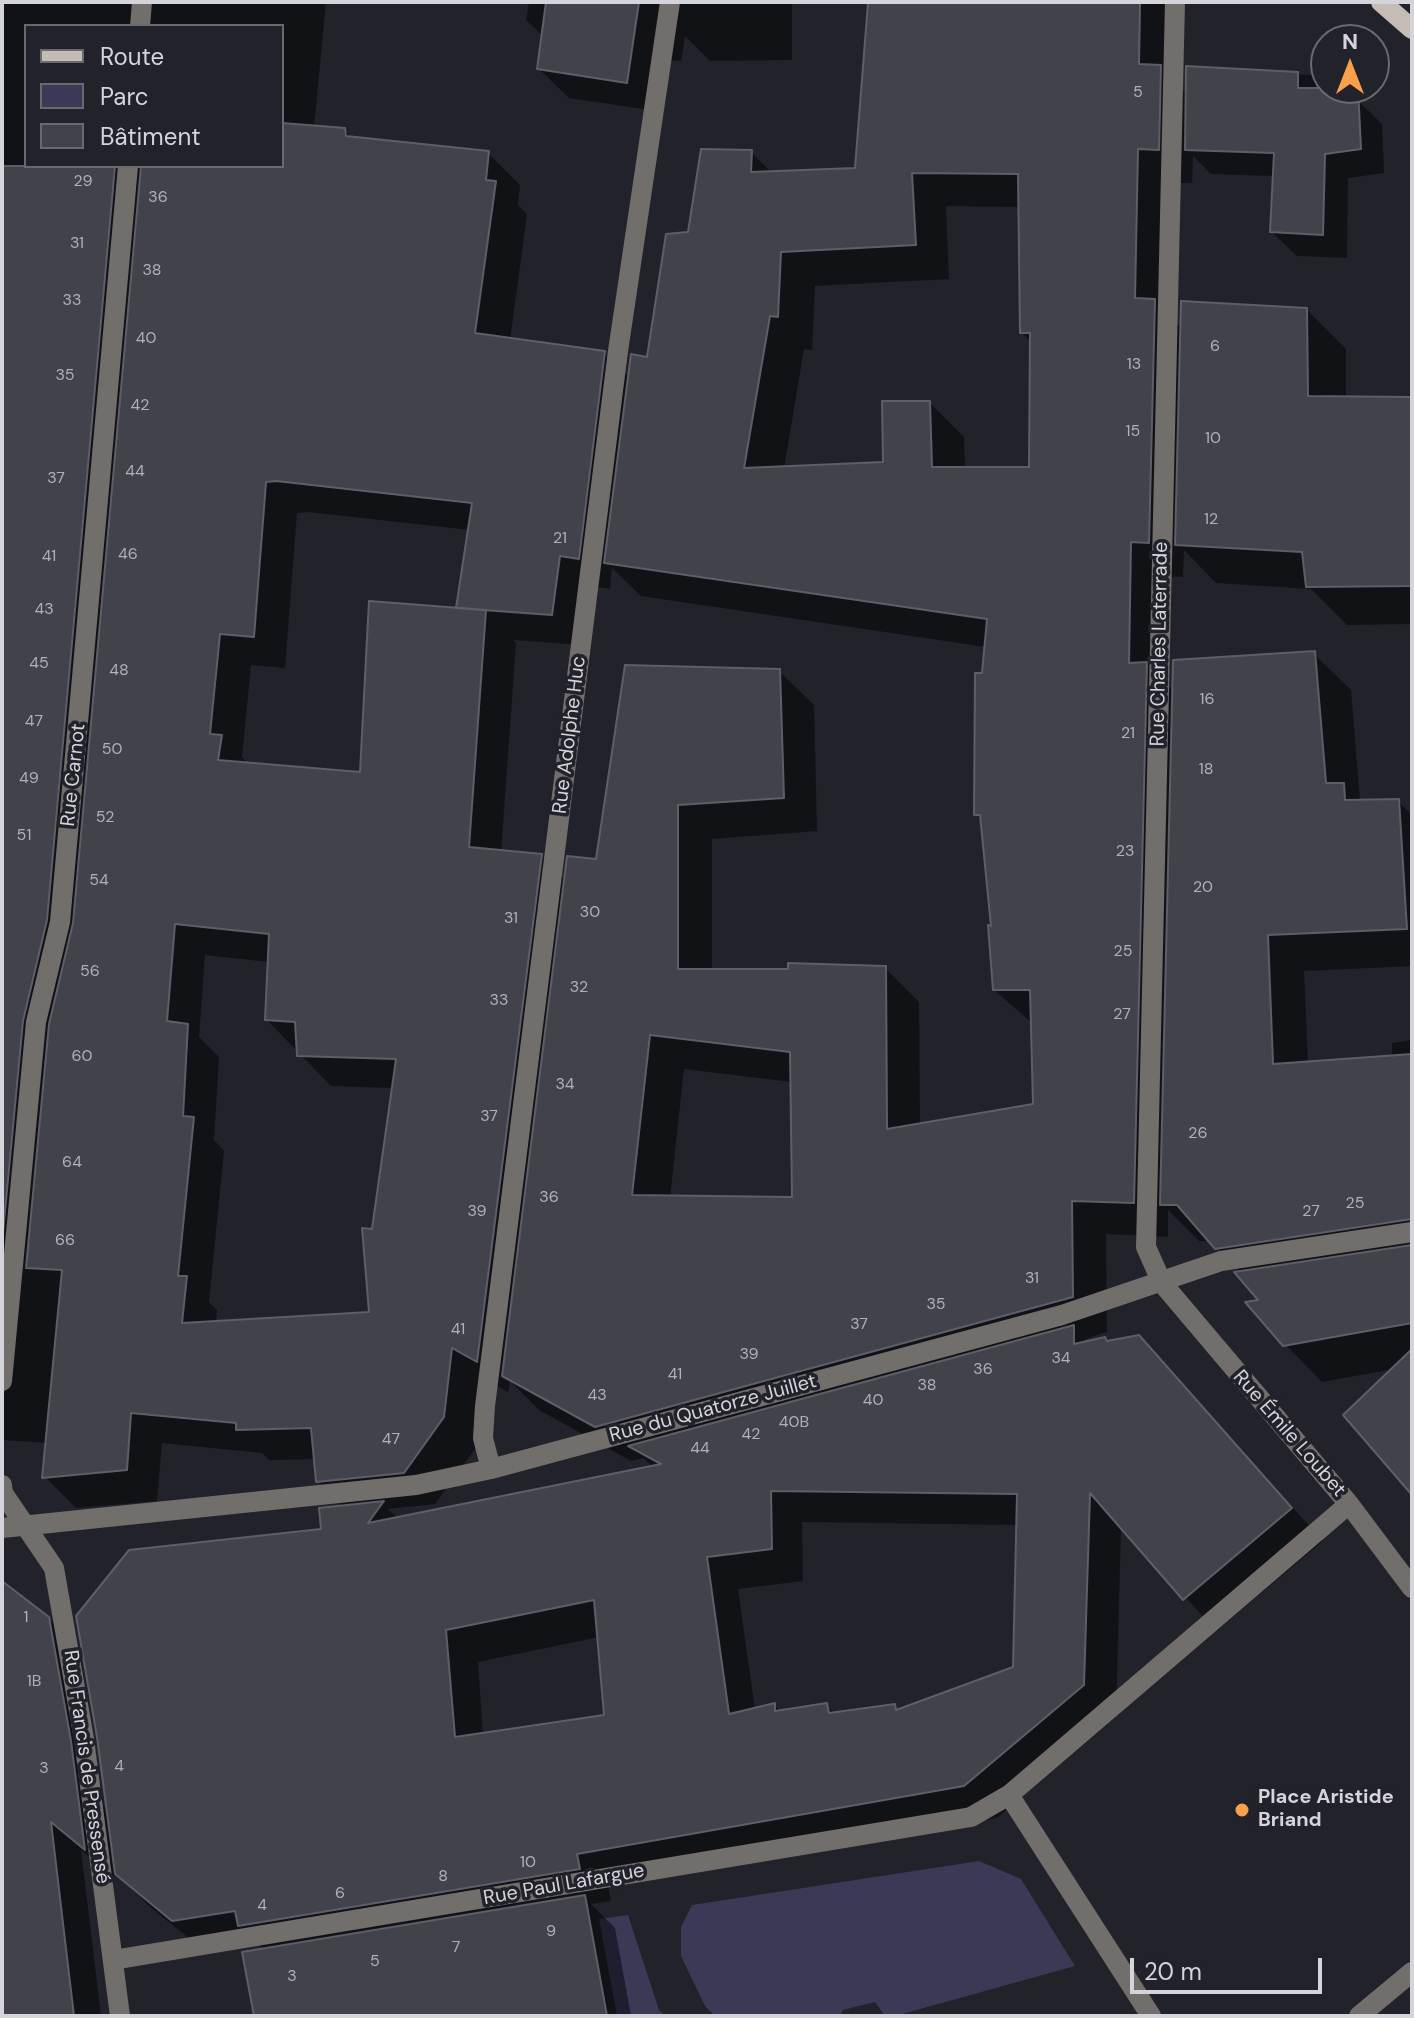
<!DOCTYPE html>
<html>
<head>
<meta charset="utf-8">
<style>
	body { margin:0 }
	#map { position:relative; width:1414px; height:2018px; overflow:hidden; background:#21222a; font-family:"DM Sans",sans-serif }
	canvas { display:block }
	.frame { position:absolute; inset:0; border:4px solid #d4d4da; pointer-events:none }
	.legend { position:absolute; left:24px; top:24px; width:260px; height:144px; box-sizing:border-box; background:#21222a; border:2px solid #696970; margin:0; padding:10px 14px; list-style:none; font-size:24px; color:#d4d4da }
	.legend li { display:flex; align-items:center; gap:16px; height:40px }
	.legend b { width:40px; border:2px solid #696970 }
	.north { position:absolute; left:1310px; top:24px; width:80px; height:80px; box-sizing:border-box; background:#21222a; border:2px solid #696970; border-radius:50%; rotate:0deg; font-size:22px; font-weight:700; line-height:32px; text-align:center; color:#d4d4da }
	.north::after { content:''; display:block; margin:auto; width:28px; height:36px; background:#f9a04d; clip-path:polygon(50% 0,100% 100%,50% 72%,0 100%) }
	.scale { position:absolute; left:1130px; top:1958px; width:192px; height:36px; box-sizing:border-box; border:4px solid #d4d4da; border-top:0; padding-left:10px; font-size:24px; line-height:28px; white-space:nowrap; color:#d4d4da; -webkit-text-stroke:6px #21222a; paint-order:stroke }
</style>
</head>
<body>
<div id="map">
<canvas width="1414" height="2018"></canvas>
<div class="frame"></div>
<ul class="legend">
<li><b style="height:10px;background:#c4bcb5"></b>Route</li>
<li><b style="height:22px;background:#3a3956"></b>Parc</li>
<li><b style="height:22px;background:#42424b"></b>Bâtiment</li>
</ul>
<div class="north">N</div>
<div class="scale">20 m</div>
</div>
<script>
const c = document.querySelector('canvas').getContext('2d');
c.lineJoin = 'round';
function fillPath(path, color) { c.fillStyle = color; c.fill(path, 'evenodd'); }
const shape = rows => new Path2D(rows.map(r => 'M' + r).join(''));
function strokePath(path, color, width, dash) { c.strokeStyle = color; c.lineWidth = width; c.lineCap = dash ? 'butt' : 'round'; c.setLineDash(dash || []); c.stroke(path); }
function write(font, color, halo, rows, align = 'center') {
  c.font = font + ' "DM Sans",sans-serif'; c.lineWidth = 7; c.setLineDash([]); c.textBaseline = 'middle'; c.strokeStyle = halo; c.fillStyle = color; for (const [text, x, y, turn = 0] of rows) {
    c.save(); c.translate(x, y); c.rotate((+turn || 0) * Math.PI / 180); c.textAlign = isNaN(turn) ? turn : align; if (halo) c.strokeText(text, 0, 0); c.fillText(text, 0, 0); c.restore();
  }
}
fillPath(shape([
	[979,1861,1021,1879,1075,1966,895,2016,885,2016,875,2002,843,2010,840,2016,715,2016,705,2006,681,1956,681,1927,692,1905],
	[628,1915,659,2010,665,2016,617,2016,599,1919]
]), '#3a3956');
fillPath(shape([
	[2,2,326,2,314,128,344,130,354,139,488,153,520,185,518,205,527,214,510,340,604,353,630,378,649,359,690,234,751,152,772,173,857,170,1046,8,1039,2,1174,2,1173,80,1188,95,1188,68,1326,76,1326,88,1345,88,1382,124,1384,173,1348,178,1347,258,1297,256,1272,232,1275,176,1211,174,1193,156,1192,183,1171,183,1169,316,1182,329,1307,310,1346,349,1346,400,1412,399,1412,624,1347,625,1311,589,1216,583,1184,550,1183,577,1164,576,1162,680,1174,692,1314,654,1351,690,1360,801,1398,801,1412,815,1412,966,1304,971,1308,1063,1392,1058,1392,1043,1412,1040,1412,1492,1394,1369,1322,1382,1285,1344,1241,1273,1211,1241,1199,1241,1168,1210,1168,1237,1106,1234,1107,1332,1085,1339,1089,1343,1108,1343,1138,1337,1323,1541,1216,1631,1121,1526,1116,1717,997,1818,608,1886,611,1901,591,1904,615,1928,631,2016,256,2016,264,1950,259,1944,206,1952,149,1906,114,1871,115,1878,81,1850,101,2016,2,2016,2,1583,48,1618,84,1655,323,1531,344,1508,318,1481,316,1459,269,1460,262,1453,162,1443,157,1501,76,1508,45,1477,48,1443,2,1440],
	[26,26,282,26,282,166,26,166],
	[946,206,1021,207,1022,333,1032,343,1031,469,965,469,964,437,930,403,885,464,784,469,804,349,812,350,815,286,949,279],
	[308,512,470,530,461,610,362,774,249,765,242,757,251,665,285,668,297,513],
	[612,568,641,596,986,647,976,814,982,820,993,928,994,990,1033,1024,1035,1105,920,1125,919,1002,885,968,712,971,712,839,817,831,814,705,779,671,598,861,566,881,541,856,501,852,516,643,513,640,583,645,591,586,610,589],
	[205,955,269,962,267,1020,331,1086,394,1088,371,1314,216,1323,217,1310,209,1302,224,1151,214,1140,219,1057,199,1037],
	[684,1069,792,1082,794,1199,670,1198],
	[483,1378,508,1392,510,1381,539,1410,631,1461,643,1458,653,1467,399,1519,388,1509,435,1504,475,1449],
	[802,1522,1018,1525,1015,1669,899,1711,894,1706,836,1714,826,1705,781,1712,774,1705,755,1710,738,1589,803,1581],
	[599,1637,606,1716,483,1735,478,1662],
	[81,1659,85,1659,108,1807,104,1807],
	[529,2,792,2,792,60,710,61,685,36,681,61,663,61,656,111,569,98,539,69,544,37,526,20]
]), '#0007');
const building = shape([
	[546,2,639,2,627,83,537,69,546,2],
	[1054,2,1140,2,1139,64,1161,65,1159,150,1138,149,1135,298,1155,299,1149,543,1131,542,1129,663,1147,662,1134,1203,1072,1201,1073,1297,595,1427,502,1376,567,856,596,859,625,665,780,669,784,798,678,805,678,969,788,969,788,963,886,966,887,1129,1033,1104,1030,990,993,990,988,925,991,926,980,815,974,815,975,673,982,673,987,619,604,563,631,354,647,357,666,234,688,232,701,149,752,150,751,172,855,168,868,3,1054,2],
	[912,173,1018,174,1020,333,1030,333,1029,467,932,467,930,401,882,401,883,462,744,468,770,316,778,317,781,252,916,245,912,173],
	[650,1035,790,1052,792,1197,632,1195,650,1035],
	[1186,66,1298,72,1298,88,1358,88,1361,149,1325,154,1323,235,1270,232,1274,153,1185,150,1186,66],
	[282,123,345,128,346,136,489,151,486,180,496,181,475,333,605,351,579,559,560,556,552,615,456,608,472,503,276,481,266,482,254,637,220,634,210,734,222,735,218,760,360,772,369,601,486,610,469,847,542,854,477,1362,452,1348,444,1417,404,1473,316,1482,311,1428,236,1430,236,1423,131,1413,127,1470,42,1478,62,1270,26,1268,49,1024,73,923,141,166,282,166,282,123],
	[175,924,269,934,265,1020,295,1022,297,1056,396,1059,372,1229,362,1228,369,1312,182,1323,187,1276,178,1276,194,1117,183,1116,188,1024,167,1021,175,924],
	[2,166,115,166,47,920,23,1021,2,1243,2,166],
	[1181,301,1307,308,1308,396,1412,397,1412,586,1306,587,1302,552,1175,545,1181,301],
	[1315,651,1326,783,1344,783,1345,800,1399,799,1407,929,1268,935,1273,1064,1412,1054,1412,1219,1215,1249,1177,1205,1160,1205,1173,660,1315,651],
	[1412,1245,1412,1323,1283,1346,1245,1302,1258,1300,1234,1272,1412,1245],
	[1074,1325,1074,1344,1105,1337,1107,1341,1139,1335,1292,1508,1183,1600,1090,1493,1084,1685,964,1786,577,1854,580,1869,238,1926,235,1911,172,1921,115,1874,97,1737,76,1616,129,1550,321,1529,319,1508,384,1501,368,1523,661,1464,628,1446,1074,1325],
	[771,1491,1017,1494,1013,1667,896,1710,895,1704,829,1713,827,1703,775,1711,775,1703,729,1714,707,1557,772,1549,771,1491],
	[594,1600,604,1715,455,1737,446,1630,594,1600],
	[1412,1349,1412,1495,1343,1415,1412,1349],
	[2,1581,49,1617,71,1741,85,1850,51,1822,74,2016,2,2016,2,1581],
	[585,1895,607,2016,254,2016,242,1952,585,1895]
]);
fillPath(building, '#42424b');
strokePath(building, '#5e5e68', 2);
strokePath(shape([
	[1175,2,1146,1247,1162,1283,1349,1504,1412,1588],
	[140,26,142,2],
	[2,1381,36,1022,60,922,128,166],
	[491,1469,483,1438,485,1406,618,351,670,2],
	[2,1485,3,1493,54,1568,84,1739,120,2016],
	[2,1528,416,1485,491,1469,1062,1315,1221,1261,1412,1232],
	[113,1960,971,1817,1009,1795],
	[1151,2016,1009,1795,1349,1504],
	[1359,2016,1412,1972]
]), '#726e6b', 20);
strokePath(shape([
	[1381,2,1412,29]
]), '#c4bcb5', 20);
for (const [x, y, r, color] of [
	[1242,1810,8,"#f9a04d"]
]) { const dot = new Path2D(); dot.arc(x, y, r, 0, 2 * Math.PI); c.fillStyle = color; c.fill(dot); strokePath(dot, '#21222a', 3); }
write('16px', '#b0b0b6', null, [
	["5",1138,93],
	["29",83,182],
	["36",158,198],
	["31",77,244],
	["38",152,271],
	["33",72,301],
	["40",146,339],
	["6",1215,347],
	["13",1134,365],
	["35",65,376],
	["42",140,406],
	["15",1133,432],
	["10",1213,439],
	["44",135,472],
	["37",56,479],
	["12",1211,520],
	["21",560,539],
	["46",128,555],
	["41",49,557],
	["43",44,610],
	["45",39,664],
	["48",119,671],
	["16",1207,700],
	["47",34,722],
	["21",1128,734],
	["50",112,750],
	["18",1206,770],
	["49",29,779],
	["52",105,818],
	["51",24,836],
	["23",1125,852],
	["54",99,881],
	["20",1203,888],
	["30",590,913],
	["31",511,919],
	["25",1123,952],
	["56",90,972],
	["32",579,988],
	["33",499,1001],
	["27",1122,1015],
	["60",82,1057],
	["34",565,1085],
	["37",489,1117],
	["26",1198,1134],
	["64",72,1163],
	["36",549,1198],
	["25",1355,1204],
	["39",477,1212],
	["27",1311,1212],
	["66",65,1241],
	["31",1032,1279],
	["35",936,1305],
	["37",859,1325],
	["41",458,1330],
	["39",749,1355],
	["34",1061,1359],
	["36",983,1370],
	["41",675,1375],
	["38",927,1386],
	["43",597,1396],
	["40",873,1401],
	["40B",794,1423],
	["42",751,1435],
	["47",391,1440],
	["44",700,1449],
	["1",26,1618],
	["1B",34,1682],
	["4",119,1767],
	["3",44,1769],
	["10",528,1863],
	["8",443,1877],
	["6",340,1894],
	["4",262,1906],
	["9",551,1932],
	["7",456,1948],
	["5",375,1962],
	["3",292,1977]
]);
write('20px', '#d4d4da', '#21222a', [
	["Rue Charles Laterrade",1160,644,-89],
	["Rue Adolphe Huc",570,735,-83],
	["Rue Carnot",74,775,-84],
	["Rue du Quatorze Juillet",713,1409,-15],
	["Rue Émile Loubet",1289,1434,49],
	["Rue Francis de Pressensé",86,1767,82],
	["Rue Paul Lafargue",564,1885,-10]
]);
write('bold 20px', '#d4d4da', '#21222a', [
	["Place Aristide",1258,1798],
	["Briand",1258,1821]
], 'left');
</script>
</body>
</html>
